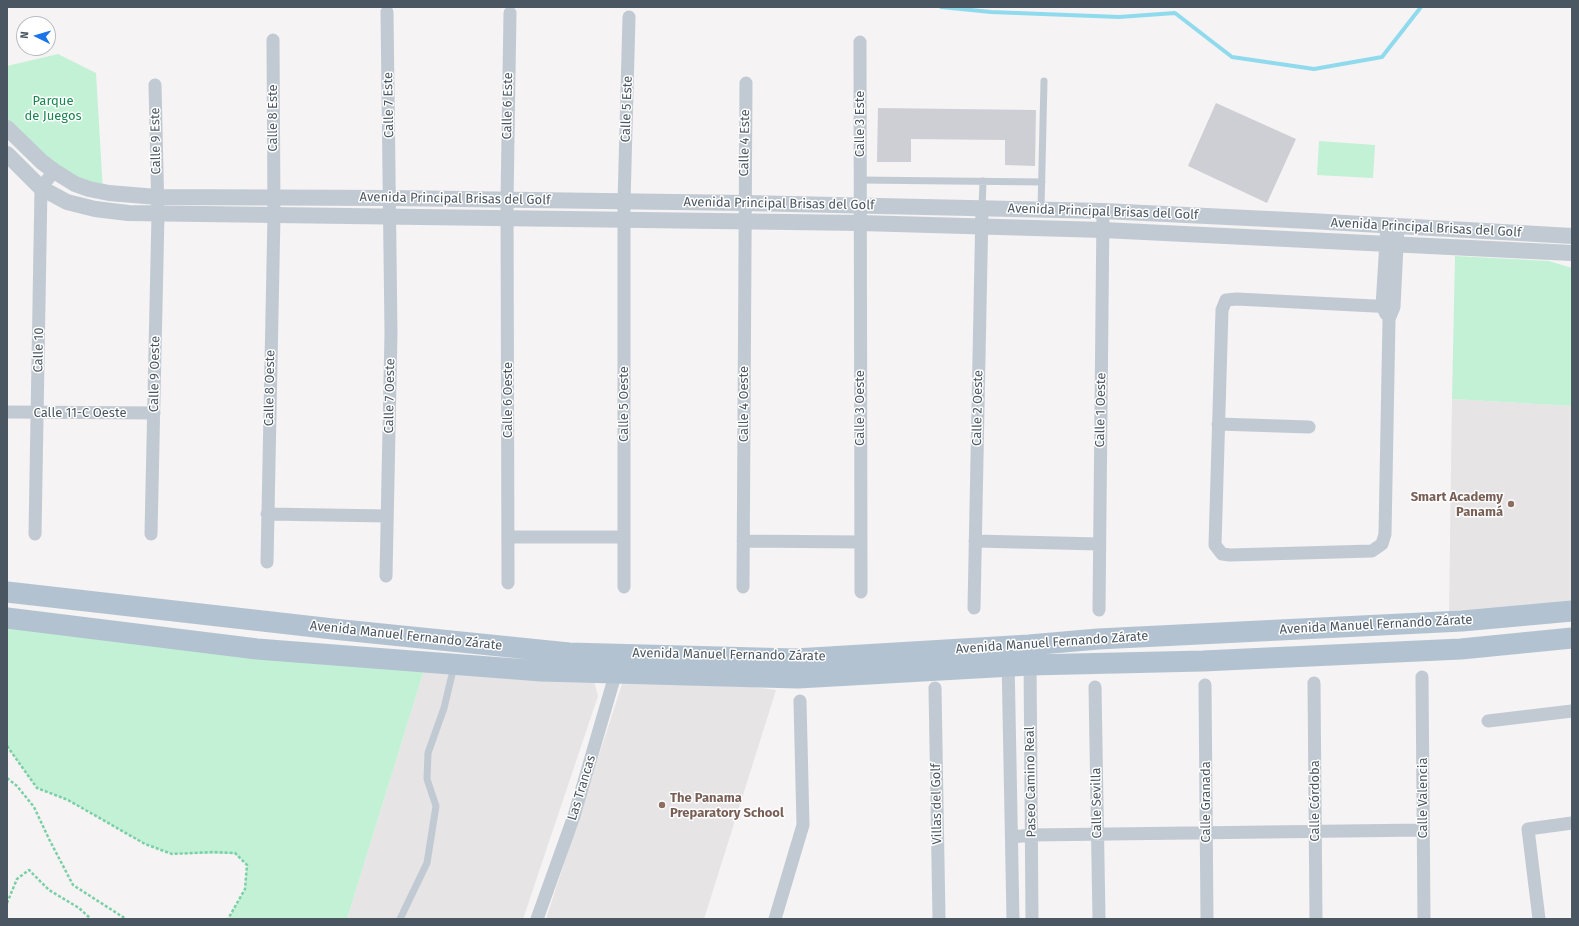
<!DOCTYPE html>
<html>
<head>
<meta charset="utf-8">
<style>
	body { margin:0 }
	#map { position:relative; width:1579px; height:926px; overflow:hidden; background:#f5f3f3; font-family:"Fira Sans",sans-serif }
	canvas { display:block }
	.frame { position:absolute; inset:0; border:8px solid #4a5661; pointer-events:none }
	.north { position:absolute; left:16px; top:16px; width:40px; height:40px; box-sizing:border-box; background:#fff; border:1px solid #b7bbc0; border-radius:50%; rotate:275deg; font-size:11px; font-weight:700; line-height:16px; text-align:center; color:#4a5661 }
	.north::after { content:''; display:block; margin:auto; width:14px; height:18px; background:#1a73e8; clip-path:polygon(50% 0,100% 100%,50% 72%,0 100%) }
</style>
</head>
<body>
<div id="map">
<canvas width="1579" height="926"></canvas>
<div class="frame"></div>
<div class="north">N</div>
</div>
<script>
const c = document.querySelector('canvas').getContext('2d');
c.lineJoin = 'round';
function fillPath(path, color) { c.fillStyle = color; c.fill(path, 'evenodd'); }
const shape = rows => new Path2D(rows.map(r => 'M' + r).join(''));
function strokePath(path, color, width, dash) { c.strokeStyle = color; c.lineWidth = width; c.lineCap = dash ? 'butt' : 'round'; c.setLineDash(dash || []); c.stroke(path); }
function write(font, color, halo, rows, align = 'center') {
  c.font = font + ' "Fira Sans",sans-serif'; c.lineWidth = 3; c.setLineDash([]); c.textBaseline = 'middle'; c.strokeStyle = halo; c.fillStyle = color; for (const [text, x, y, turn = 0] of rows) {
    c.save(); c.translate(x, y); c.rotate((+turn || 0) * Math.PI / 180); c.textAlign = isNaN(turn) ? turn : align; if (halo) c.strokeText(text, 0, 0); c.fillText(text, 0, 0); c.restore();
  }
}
fillPath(shape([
	[1452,399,1572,406,1572,602,1449,614],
	[424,670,594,681,598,696,523,919,347,919],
	[623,681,746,686,776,690,704,919,546,919]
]), '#e6e4e5');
fillPath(shape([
	[58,54,96,73,103,192,75,184,7,128,7,66],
	[1319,141,1375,145,1373,178,1317,175],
	[1455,256,1549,261,1572,268,1572,406,1452,399],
	[7,618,424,670,347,919,228,919,245,889,247,865,235,854,172,854,145,844,68,800,37,788,7,746]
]), '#c3f1d5');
strokePath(shape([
	[941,7,991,12,1119,17,1175,13,1232,57,1314,69,1382,57,1421,7]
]), '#90daee', 4);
fillPath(shape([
	[1216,103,1296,139,1267,203,1188,166],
	[878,108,1036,110,1035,166,1005,165,1005,140,911,139,911,162,877,162]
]), '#cdcfd5');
strokePath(shape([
	[7,746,37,788,68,800,145,844,172,854,213,852,235,853,247,865,245,889,228,919],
	[7,778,17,786,34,807,49,839,73,885,126,919],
	[7,903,17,879,29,870,49,890,79,908,91,919]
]), '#7ad0a6', 2.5, [3, 2]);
strokePath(shape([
	[860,180,1042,182],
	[982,208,983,181],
	[1041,209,1044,81],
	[400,919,427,863,436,806,427,779,428,753,444,708,454,666]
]), '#c1cad2', 7);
strokePath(shape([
	[860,42,861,592],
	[1394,307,1237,299,1226,300,1222,310,1215,545,1222,554,1230,555,1372,551,1382,544,1385,534,1389,319,1394,307,1398,226],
	[1386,314,1382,306,1387,225],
	[7,412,154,413],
	[1218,424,1309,427],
	[267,514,387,516],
	[35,534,41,188,54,171],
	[151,534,158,214,155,85],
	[508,537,624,537],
	[743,541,860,542],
	[975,541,1099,544],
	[267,562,274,215,273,40],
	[386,576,391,333,387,12],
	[508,583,507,200,510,13],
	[624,587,624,202,629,17],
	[743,587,746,83],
	[974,608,982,208],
	[1099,610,1103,211],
	[1008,659,1013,919],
	[1030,659,1032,919],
	[1422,677,1424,919],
	[1314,683,1316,919],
	[1205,685,1207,919],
	[1095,687,1099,919],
	[935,688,939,919],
	[1488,721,1572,711],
	[1012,837,1032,835,1423,830],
	[537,919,574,816,616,672,616,667],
	[775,919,803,825,800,701],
	[1539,919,1528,829,1572,823]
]), '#c1cad2', 13);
strokePath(shape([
	[7,128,42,162,54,171,75,184,89,189,109,193,157,197,390,198,745,203,1103,211,1310,221,1572,236],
	[7,154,41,188,67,202,95,209,128,213,861,223,1103,230,1572,253]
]), '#c1cad2', 16);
strokePath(shape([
	[7,592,333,629,569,653,795,659,1029,645,1098,639,1462,621,1572,611],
	[7,618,257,649,541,671,798,678,1030,665,1203,661,1461,649,1572,638]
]), '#b3c2d1', 21);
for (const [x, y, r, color] of [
	[1511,504,4,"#8d6e63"],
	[662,805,4,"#8d6e63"]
]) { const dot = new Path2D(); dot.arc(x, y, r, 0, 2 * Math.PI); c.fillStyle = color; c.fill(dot); strokePath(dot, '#fff', 1.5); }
write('13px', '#17864f', '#fff', [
	["Parque",53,101],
	["de Juegos",53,116]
]);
write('13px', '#4a5661', '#fff', [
	["Calle 7 Este",389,105,-91],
	["Calle 6 Este",508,106,-89],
	["Calle 5 Este",627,109,-88],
	["Calle 8 Este",273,118,-90],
	["Calle 3 Este",860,124,-90],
	["Calle 9 Este",156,141,-91],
	["Calle 4 Este",745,143,-89],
	["Avenida Principal Brisas del Golf",455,199,1],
	["Avenida Principal Brisas del Golf",779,204,1],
	["Avenida Principal Brisas del Golf",1103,212,2],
	["Avenida Principal Brisas del Golf",1426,228,3],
	["Calle 10",39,350,-89],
	["Calle 9 Oeste",155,374,-89],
	["Calle 8 Oeste",270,388,-89],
	["Calle 7 Oeste",390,396,-89],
	["Calle 6 Oeste",508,400,-90],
	["Calle 5 Oeste",624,404,-90],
	["Calle 4 Oeste",744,404,-90],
	["Calle 3 Oeste",860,408,-90],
	["Calle 2 Oeste",978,408,-89],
	["Calle 1 Oeste",1101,410,-89],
	["Calle 11-C Oeste",80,413],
	["Avenida Manuel Fernando Zárate",1376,625,-3],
	["Avenida Manuel Fernando Zárate",406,636,6],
	["Avenida Manuel Fernando Zárate",1052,643,-4],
	["Avenida Manuel Fernando Zárate",729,655,1],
	["Paseo Camino Real",1031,782,-91],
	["Las Trancas",582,788,-73],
	["Calle Valencia",1423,798,-90],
	["Calle Córdoba",1315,801,-90],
	["Calle Granada",1206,802,-90],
	["Calle Sevilla",1097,803,-91],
	["Villas del Golf",937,804,-91]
]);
write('bold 13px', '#785e54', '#fff', [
	["Smart Academy",1503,497],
	["Panamá",1503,512],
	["The Panama",670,798,"left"],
	["Preparatory School",670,813,"left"]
], 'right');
</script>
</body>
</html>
